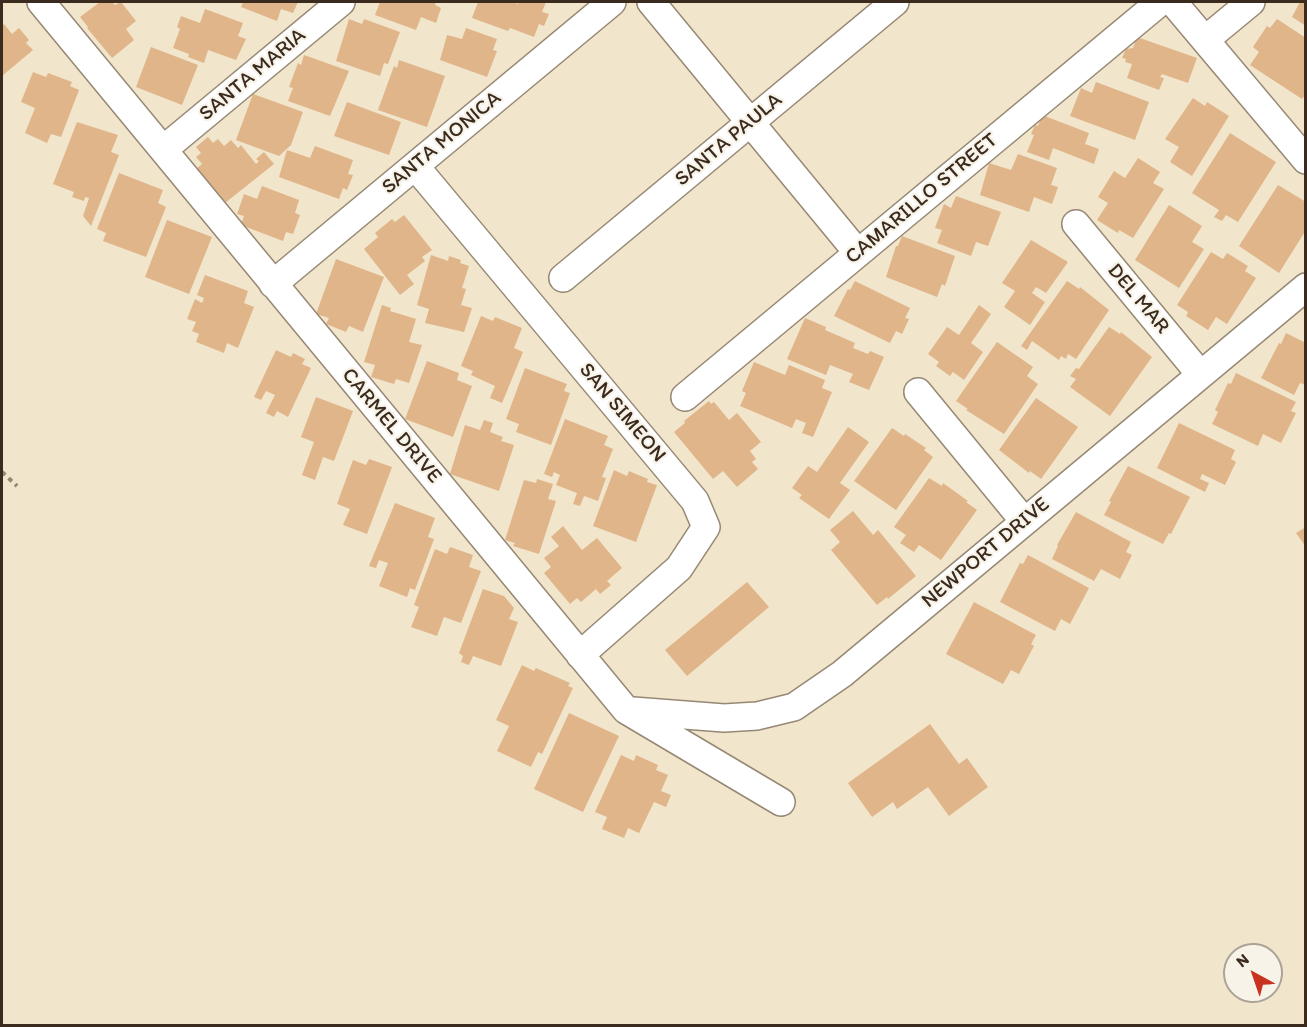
<!DOCTYPE html>
<html>
<head>
<meta charset="utf-8">
<style>
	body { margin:0 }
	#map { position:relative; width:1307px; height:1027px; overflow:hidden; background:#f1e5cb; font-family:Itim,sans-serif }
	canvas { display:block }
	.frame { position:absolute; inset:0; border:3px solid #3b2a1e; pointer-events:none }
	.north { position:absolute; left:1223px; top:943px; width:60px; height:60px; box-sizing:border-box; background:#f7f3e8; border:2px solid #aca397; border-radius:50%; rotate:320deg; font-size:16px; font-weight:700; line-height:24px; text-align:center; color:#3b2a1e }
	.north::after { content:''; display:block; margin:auto; width:21px; height:27px; background:#c8321e; clip-path:polygon(50% 0,100% 100%,50% 72%,0 100%) }
</style>
</head>
<body>
<div id="map">
<canvas width="1307" height="1027"></canvas>
<div class="frame"></div>
<div class="north">N</div>
</div>
<script>
const c = document.querySelector('canvas').getContext('2d');
c.lineJoin = 'round';
function fillPath(path, color) { c.fillStyle = color; c.fill(path, 'evenodd'); }
const shape = rows => new Path2D(rows.map(r => 'M' + r).join(''));
function strokePath(path, color, width, dash) { c.strokeStyle = color; c.lineWidth = width; c.lineCap = dash ? 'butt' : 'round'; c.setLineDash(dash || []); c.stroke(path); }
function write(font, color, halo, rows, align = 'center') {
  c.font = font + ' Itim,sans-serif'; c.lineWidth = 4.5; c.setLineDash([]); c.textBaseline = 'middle'; c.strokeStyle = halo; c.fillStyle = color; for (const [text, x, y, turn = 0] of rows) {
    c.save(); c.translate(x, y); c.rotate((+turn || 0) * Math.PI / 180); c.textAlign = isNaN(turn) ? turn : align; if (halo) c.strokeText(text, 0, 0); c.fillText(text, 0, 0); c.restore();
  }
}
fillPath(shape([
	[100,2,112,2,115,5,121,2,136,21,126,29,134,40,112,58,87,28,88,27,80,17],
	[243,2,298,2,293,13,281,9,277,21,241,7],
	[380,2,436,2,435,5,441,8,436,23,421,17,416,30,375,15],
	[478,2,512,2,518,4,519,2,546,2,542,12,549,14,544,26,539,24,534,37,510,28,508,31,472,18],
	[1300,2,1306,2,1306,26,1292,17],
	[205,9,243,23,238,36,246,39,236,60,208,50,204,63,188,57,189,54,173,48,180,29,177,27,181,16,200,23],
	[349,19,362,24,364,19,400,32,388,64,384,63,380,76,336,61],
	[1277,19,1306,38,1306,94,1302,99,1250,65,1259,52,1253,47,1267,26,1270,28],
	[4,24,12,34,19,28,29,40,26,43,33,50,2,76,2,26],
	[466,28,497,39,493,50,497,51,487,77,440,60,447,35,462,39],
	[1137,37,1197,58,1188,83,1162,74,1160,77,1164,78,1159,90,1127,78,1132,64,1125,62,1126,59,1122,58,1126,49,1133,48],
	[151,47,198,65,182,105,136,87],
	[304,55,349,71,330,116,288,101,293,88,289,87,298,63,301,65],
	[399,60,445,76,427,127,378,110,394,66,397,68],
	[33,72,46,77,48,73,72,82,70,86,79,90,61,137,51,134,47,143,25,133,35,108,21,102],
	[1096,82,1149,102,1135,140,1070,116,1081,88,1092,93],
	[253,94,303,112,291,145,279,156,236,140],
	[1193,98,1205,106,1207,102,1229,116,1192,176,1170,162,1179,147,1165,139],
	[347,102,401,122,389,155,334,136],
	[1042,115,1089,133,1085,144,1099,149,1094,164,1053,148,1049,160,1027,152,1034,135,1031,134,1035,125,1038,126],
	[77,122,118,135,111,152,119,155,91,226,83,216,89,198,85,197,84,201,72,197,74,192,53,184],
	[1230,133,1276,162,1238,222,1226,215,1222,221,1214,217,1219,210,1192,193],
	[208,137,213,143,218,139,224,146,231,140,238,148,241,145,256,164,259,161,256,159,264,152,274,164,225,203,196,169,202,164,196,157,201,153,196,147],
	[315,146,353,160,348,174,353,175,347,190,343,188,339,199,279,177,287,150,310,158],
	[1018,154,1057,168,1051,185,1058,187,1052,204,1034,197,1029,212,980,195,989,163,1011,170],
	[1138,158,1160,172,1153,183,1164,189,1133,238,1119,230,1118,233,1097,220,1108,203,1098,197,1114,171,1125,178],
	[119,173,163,190,158,203,166,207,146,257,103,241,106,233,97,229],
	[1278,185,1306,202,1306,230,1279,273,1239,246],
	[262,186,299,200,295,213,300,215,293,234,286,232,283,241,241,225,244,216,237,214,244,194,257,199],
	[956,196,1001,212,988,246,976,242,971,256,937,243,942,230,935,228,944,204,951,208],
	[1169,205,1202,226,1192,242,1204,249,1179,288,1135,260],
	[404,215,432,250,422,257,425,261,407,275,414,284,400,295,364,249,378,237,375,233,392,219,395,222],
	[167,220,212,237,189,294,145,277],
	[902,236,955,256,945,286,942,284,937,297,886,277,896,246,898,246],
	[1031,240,1068,262,1046,293,1036,287,1032,293,1045,302,1030,325,1004,307,1015,291,1002,283],
	[1211,252,1223,259,1227,253,1248,266,1245,271,1256,278,1227,324,1216,317,1208,330,1186,316,1188,312,1177,305],
	[431,255,448,261,449,256,461,260,460,263,469,266,462,288,466,289,461,305,472,308,464,332,425,323,429,309,417,305],
	[336,259,384,277,363,332,349,326,346,332,326,324,329,318,316,314],
	[205,275,248,291,244,303,254,307,238,348,227,343,224,353,196,342,199,334,192,331,196,322,187,319,195,299,202,303,204,298,197,295],
	[855,281,910,308,905,318,909,319,902,334,896,331,890,343,834,316,848,289,850,290],
	[1067,281,1079,289,1080,287,1109,310,1076,359,1068,354,1066,359,1061,356,1059,360,1032,341,1027,350,1021,346],
	[382,305,391,308,390,311,416,319,409,342,422,345,409,383,396,379,394,384,371,377,375,365,364,362],
	[979,305,991,314,971,343,983,352,964,380,953,372,950,376,936,366,939,362,928,354,947,327,959,335],
	[481,316,493,321,495,317,522,328,514,348,523,352,502,403,490,398,495,386,471,375,473,371,461,366],
	[805,318,826,327,825,330,855,343,853,348,868,354,870,351,884,357,869,390,849,382,853,374,830,365,826,375,787,359],
	[1109,327,1120,334,1121,332,1152,357,1110,416,1070,387,1076,379,1070,376,1076,368,1079,369],
	[1286,333,1306,343,1306,385,1300,383,1294,395,1261,378,1279,343,1281,344],
	[997,342,1033,367,1027,376,1038,384,1004,434,966,410,968,409,956,401],
	[276,350,291,357,293,353,305,359,302,364,311,368,288,417,277,411,274,417,266,413,275,395,266,391,261,400,254,397],
	[427,361,459,373,457,380,472,386,453,437,405,419],
	[754,362,785,375,789,365,825,380,822,388,832,392,813,437,802,433,806,423,796,419,792,428,740,406,746,393,742,391],
	[525,368,567,384,564,391,570,393,551,445,516,432,519,424,506,419],
	[1236,373,1296,402,1291,411,1296,413,1281,443,1263,434,1258,446,1212,424,1218,412,1215,410,1228,383,1231,384],
	[316,397,353,411,334,461,323,457,315,480,302,475,314,442,301,437],
	[1036,398,1078,427,1041,479,1030,471,1029,473,999,450],
	[709,401,711,404,714,402,729,420,737,413,761,442,750,451,756,459,752,462,758,469,737,487,723,471,713,479,674,432,685,423,684,421],
	[565,419,608,436,604,445,613,449,602,477,606,478,598,501,584,496,580,506,573,504,577,493,556,485,560,475,554,472,552,477,544,474],
	[484,420,493,423,490,432,503,437,501,441,514,445,499,491,450,474,465,425,480,430],
	[1179,423,1235,450,1231,459,1236,462,1225,485,1202,474,1200,479,1209,483,1205,492,1157,468],
	[848,427,869,442,840,483,850,490,829,519,799,498,802,495,792,488,808,466,817,472],
	[892,428,904,436,905,434,926,448,924,450,933,457,896,510,854,481],
	[369,459,392,467,367,534,343,525,350,509,337,504,353,460,366,465],
	[1128,466,1190,497,1171,534,1169,533,1163,544,1104,515,1111,502,1109,501],
	[614,470,627,476,629,471,648,479,647,482,657,485,636,542,593,526],
	[929,478,942,486,943,483,968,501,966,502,977,510,941,560,919,545,914,552,900,543,906,535,894,527],
	[537,479,553,484,548,499,556,501,539,554,513,546,515,543,505,540,524,480,536,483],
	[395,503,435,518,428,537,434,539,415,590,410,588,407,597,379,586,388,563,379,560,376,568,369,566],
	[853,511,873,535,878,530,916,576,888,599,887,597,877,605,831,550,840,542,830,530],
	[1076,512,1131,542,1126,552,1132,555,1120,579,1101,569,1094,581,1052,559,1058,546,1057,545],
	[563,526,582,550,597,538,622,568,607,581,611,585,600,594,596,589,581,602,577,598,570,604,544,573,551,567,544,558,559,546,551,537],
	[1306,527,1306,547,1296,533],
	[450,547,473,555,469,567,481,571,461,623,444,617,437,636,411,627,419,607,414,605,435,549,447,554],
	[1028,555,1089,588,1070,624,1061,619,1055,631,1000,602,1020,563,1023,564],
	[747,582,769,607,687,676,665,650],
	[483,589,504,596,514,608,509,619,518,622,501,666,473,656,469,665,461,662,463,656,459,653],
	[974,602,1036,635,1031,644,1034,646,1019,674,1011,670,1003,684,946,654],
	[522,665,534,671,536,668,570,683,568,686,573,688,542,754,538,752,531,767,497,751,509,726,496,720],
	[569,713,619,736,583,812,534,789],
	[930,724,959,764,967,758,988,787,949,816,928,787,897,809,893,802,872,817,848,783],
	[621,755,634,761,636,755,658,765,656,770,668,775,661,791,671,795,666,807,654,802,639,833,628,828,624,838,602,829,607,817,595,812]
]), '#e0b58a');
const minor = shape([
	[41,2,626,710,781,802],
	[651,2,858,253],
	[1173,2,1306,160],
	[1205,40,1251,2],
	[164,149,341,2],
	[415,166,695,501,706,527,679,568,580,655],
	[1076,224,1200,374],
	[563,278,895,2],
	[273,284,612,2],
	[918,392,1024,521],
	[685,397,1160,2],
	[633,711,724,718,757,716,794,707,842,674,1306,287]
]);
strokePath(minor, '#968874', 30);
strokePath(shape([
	[2,472,17,486]
]), '#968874', 4, [4.5, 4.5]);
strokePath(minor, '#fff', 27);
write('21px', '#3b2a1e', '#f7f3e8', [
	["SANTA MARIA",253,75,-40],
	["SANTA PAULA",729,140,-40],
	["SANTA MONICA",442,143,-40],
	["CAMARILLO STREET",922,199,-40],
	["DEL MAR",1138,299,50],
	["SAN SIMEON",622,413,50],
	["CARMEL DRIVE",391,426,50],
	["NEWPORT DRIVE",986,553,-40]
]);
</script>
</body>
</html>
